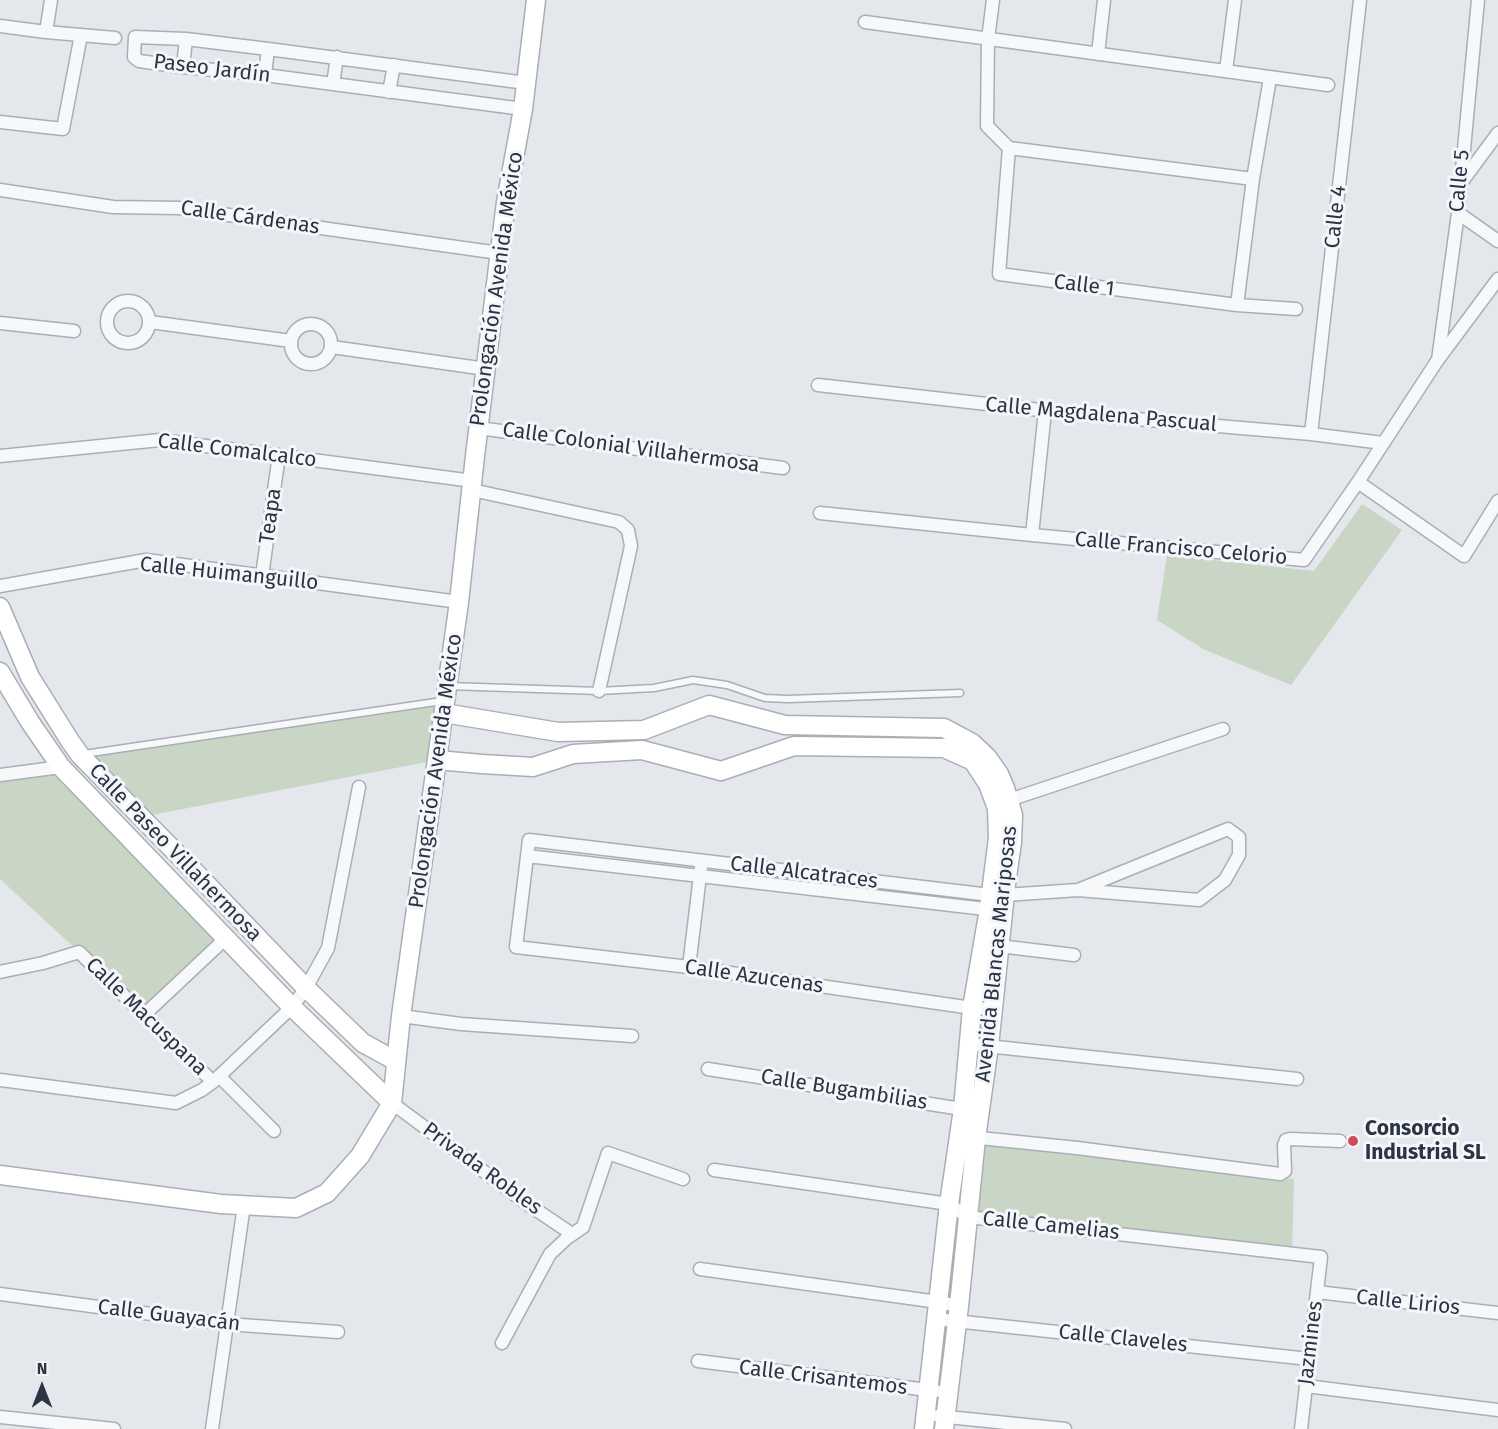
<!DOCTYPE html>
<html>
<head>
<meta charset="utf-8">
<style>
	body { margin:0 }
	#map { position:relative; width:1498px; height:1429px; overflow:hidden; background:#e4e7ec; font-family:"Fira Sans",sans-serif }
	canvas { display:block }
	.north { position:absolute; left:12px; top:1357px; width:60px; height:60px; -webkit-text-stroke:4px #f4f6f9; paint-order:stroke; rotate:0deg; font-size:16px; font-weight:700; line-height:24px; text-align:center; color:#2b3445 }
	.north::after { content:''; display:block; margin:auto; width:21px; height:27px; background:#2b3445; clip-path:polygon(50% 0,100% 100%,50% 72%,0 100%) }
</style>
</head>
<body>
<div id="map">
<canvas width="1498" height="1429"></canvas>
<div class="north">N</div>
</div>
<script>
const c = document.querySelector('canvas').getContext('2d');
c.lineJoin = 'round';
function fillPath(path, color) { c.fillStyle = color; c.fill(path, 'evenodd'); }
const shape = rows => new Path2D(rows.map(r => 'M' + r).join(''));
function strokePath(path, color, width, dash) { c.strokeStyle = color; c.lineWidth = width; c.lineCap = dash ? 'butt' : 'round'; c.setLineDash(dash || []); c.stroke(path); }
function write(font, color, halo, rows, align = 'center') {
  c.font = font + ' "Fira Sans",sans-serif'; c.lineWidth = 6; c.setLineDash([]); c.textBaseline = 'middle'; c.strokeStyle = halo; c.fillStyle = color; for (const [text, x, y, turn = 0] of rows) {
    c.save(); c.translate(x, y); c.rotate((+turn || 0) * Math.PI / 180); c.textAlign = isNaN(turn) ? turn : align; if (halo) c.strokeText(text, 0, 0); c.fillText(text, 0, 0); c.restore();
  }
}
fillPath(shape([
	[1362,504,1402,530,1291,685,1205,650,1157,620,1167,555,1314,571],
	[446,700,437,760,141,817,80,755],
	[61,767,225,939,143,1016,79,952,0,879,0,775],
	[975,1141,1294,1179,1292,1254,968,1217]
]), '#c9d6c5');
const lane = shape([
	[448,686,599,691,654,688,693,680,727,685,765,698,788,699,960,693],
	[84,754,442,701]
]);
const street = shape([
	[993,0,988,39,987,126,1009,148,1253,179],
	[865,22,1328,85],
	[0,26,46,32,115,38],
	[46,32,51,0],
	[1098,54,1104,0],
	[183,67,186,39],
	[1226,71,1235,0],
	[265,75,268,49],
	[333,84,337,57],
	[389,92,394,65],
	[523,109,265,75,183,67,139,61,134,57,135,37,186,39,268,49,526,83],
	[0,122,63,129,81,35],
	[1009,148,999,274,1237,305,1296,309],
	[1461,183,1498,133],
	[0,190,113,207,179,208,499,253],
	[1458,213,1498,241],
	'107 322a21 21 0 1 1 42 0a21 21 0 1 1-42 0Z',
	[1237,305,1253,179,1270,78],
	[150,322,291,341],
	[0,323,74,331],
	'291 344a20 20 0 1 1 40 0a20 20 0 1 1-40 0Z',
	[332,347,486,369],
	[1438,360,1458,213,1478,0],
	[818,385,1067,413,1311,434,1383,443],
	[478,428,783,468],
	[1311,434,1360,0],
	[0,456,160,440,473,481],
	[1358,482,1464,556,1498,501],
	[472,490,619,522,628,530,631,546,599,691],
	[820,513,1032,535,1304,560,1358,482,1437,361,1498,279],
	[1032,535,1045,411],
	[262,576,279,455],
	[0,586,146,560,459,602],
	[0,775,61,767],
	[1009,800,1223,729],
	[527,856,994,910],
	[999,946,1074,955],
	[689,967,701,867],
	[0,972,43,963,79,952,213,1082],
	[992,1009,972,1008,689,967,516,947,529,840,990,895,1005,895,1078,890,1199,900,1225,880,1239,855,1239,837,1228,829,1078,890],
	[143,1016,225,939],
	[401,1016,461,1024,632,1036],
	[968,1044,1297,1079],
	[708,1069,968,1110],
	[219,1076,274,1131],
	[0,1080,176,1103,202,1090,213,1082,292,1007,306,988,328,948,359,787],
	[392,1103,526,1203,572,1234],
	[970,1137,1077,1148,1280,1174,1285,1171,1284,1145,1286,1140,1290,1139,1340,1141],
	[714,1170,949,1204,968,1217,1321,1257,1301,1429],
	[700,1269,938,1302,959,1306],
	[1317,1292,1498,1313],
	[0,1294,227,1324,338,1332],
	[936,1319,1309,1359],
	[502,1343,550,1254,567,1238,583,1227,608,1153,683,1179],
	[698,1361,936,1391],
	[1306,1386,1498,1410],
	[938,1416,1065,1429],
	[0,1417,114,1429],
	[212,1429,244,1205]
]);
const secondary = shape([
	[0,607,30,677,70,741,80,755,196,873,306,988,363,1043,396,1061],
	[0,672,30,722,61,767,292,1007,392,1103],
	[444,713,558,732,644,730,709,705,785,725,944,728,972,743,987,757,999,774,1005,788,1013,815,1012,842,1006,884,989,1046,976,1138,959,1306,944,1429],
	[437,760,482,764,533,767,573,754,642,750,721,771,794,746,944,748,973,761,988,784,997,808,998,838,989,909,972,1008,963,1109,949,1204,924,1429],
	[0,1175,221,1204,296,1208,327,1193,360,1156,392,1103,401,1016,459,602,475,456,506,202,523,109,536,0]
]);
strokePath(lane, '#a9aeb7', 9);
strokePath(street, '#a9aeb7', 15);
strokePath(secondary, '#a9aeb7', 21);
strokePath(lane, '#f7f8fa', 6);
strokePath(street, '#f7f8fa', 12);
strokePath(secondary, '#fff', 18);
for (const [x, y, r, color] of [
	[1353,1141,6,"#d1495b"]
]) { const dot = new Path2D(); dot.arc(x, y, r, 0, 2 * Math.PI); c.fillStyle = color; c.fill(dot); strokePath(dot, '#f4f6f9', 2); }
write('21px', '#2b3445', '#f4f6f9', [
	["Paseo Jardín",212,69,7],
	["Calle 5",1460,181,-85],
	["Calle 4",1336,217,-84],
	["Calle Cárdenas",250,218,8],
	["Calle 1",1084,286,7],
	["Prolongación Avenida México",497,289,-82],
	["Calle Magdalena Pascual",1101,415,5],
	["Calle Colonial Villahermosa",631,448,8],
	["Calle Comalcalco",237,451,7],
	["Teapa",271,516,-82],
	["Calle Francisco Celorio",1181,549,5],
	["Calle Huimanguillo",229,574,6],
	["Prolongación Avenida México",436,771,-82],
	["Calle Paseo Villahermosa",175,853,46],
	["Calle Alcatraces",804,873,7],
	["Avenida Blancas Mariposas",997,954,-84],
	["Calle Azucenas",754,977,8],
	["Calle Macuspana",146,1017,44],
	["Calle Bugambilias",844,1090,9],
	["Privada Robles",482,1169,36],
	["Calle Camelias",1051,1226,6],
	["Calle Lirios",1408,1303,6],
	["Calle Guayacán",169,1316,7],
	["Calle Claveles",1123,1339,6],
	["Jazmines",1311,1343,-83],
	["Calle Crisantemos",823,1378,7]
]);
write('bold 21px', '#2b3445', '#f4f6f9', [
	["Consorcio",1365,1129],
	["Industrial SL",1365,1153]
], 'left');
</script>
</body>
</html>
